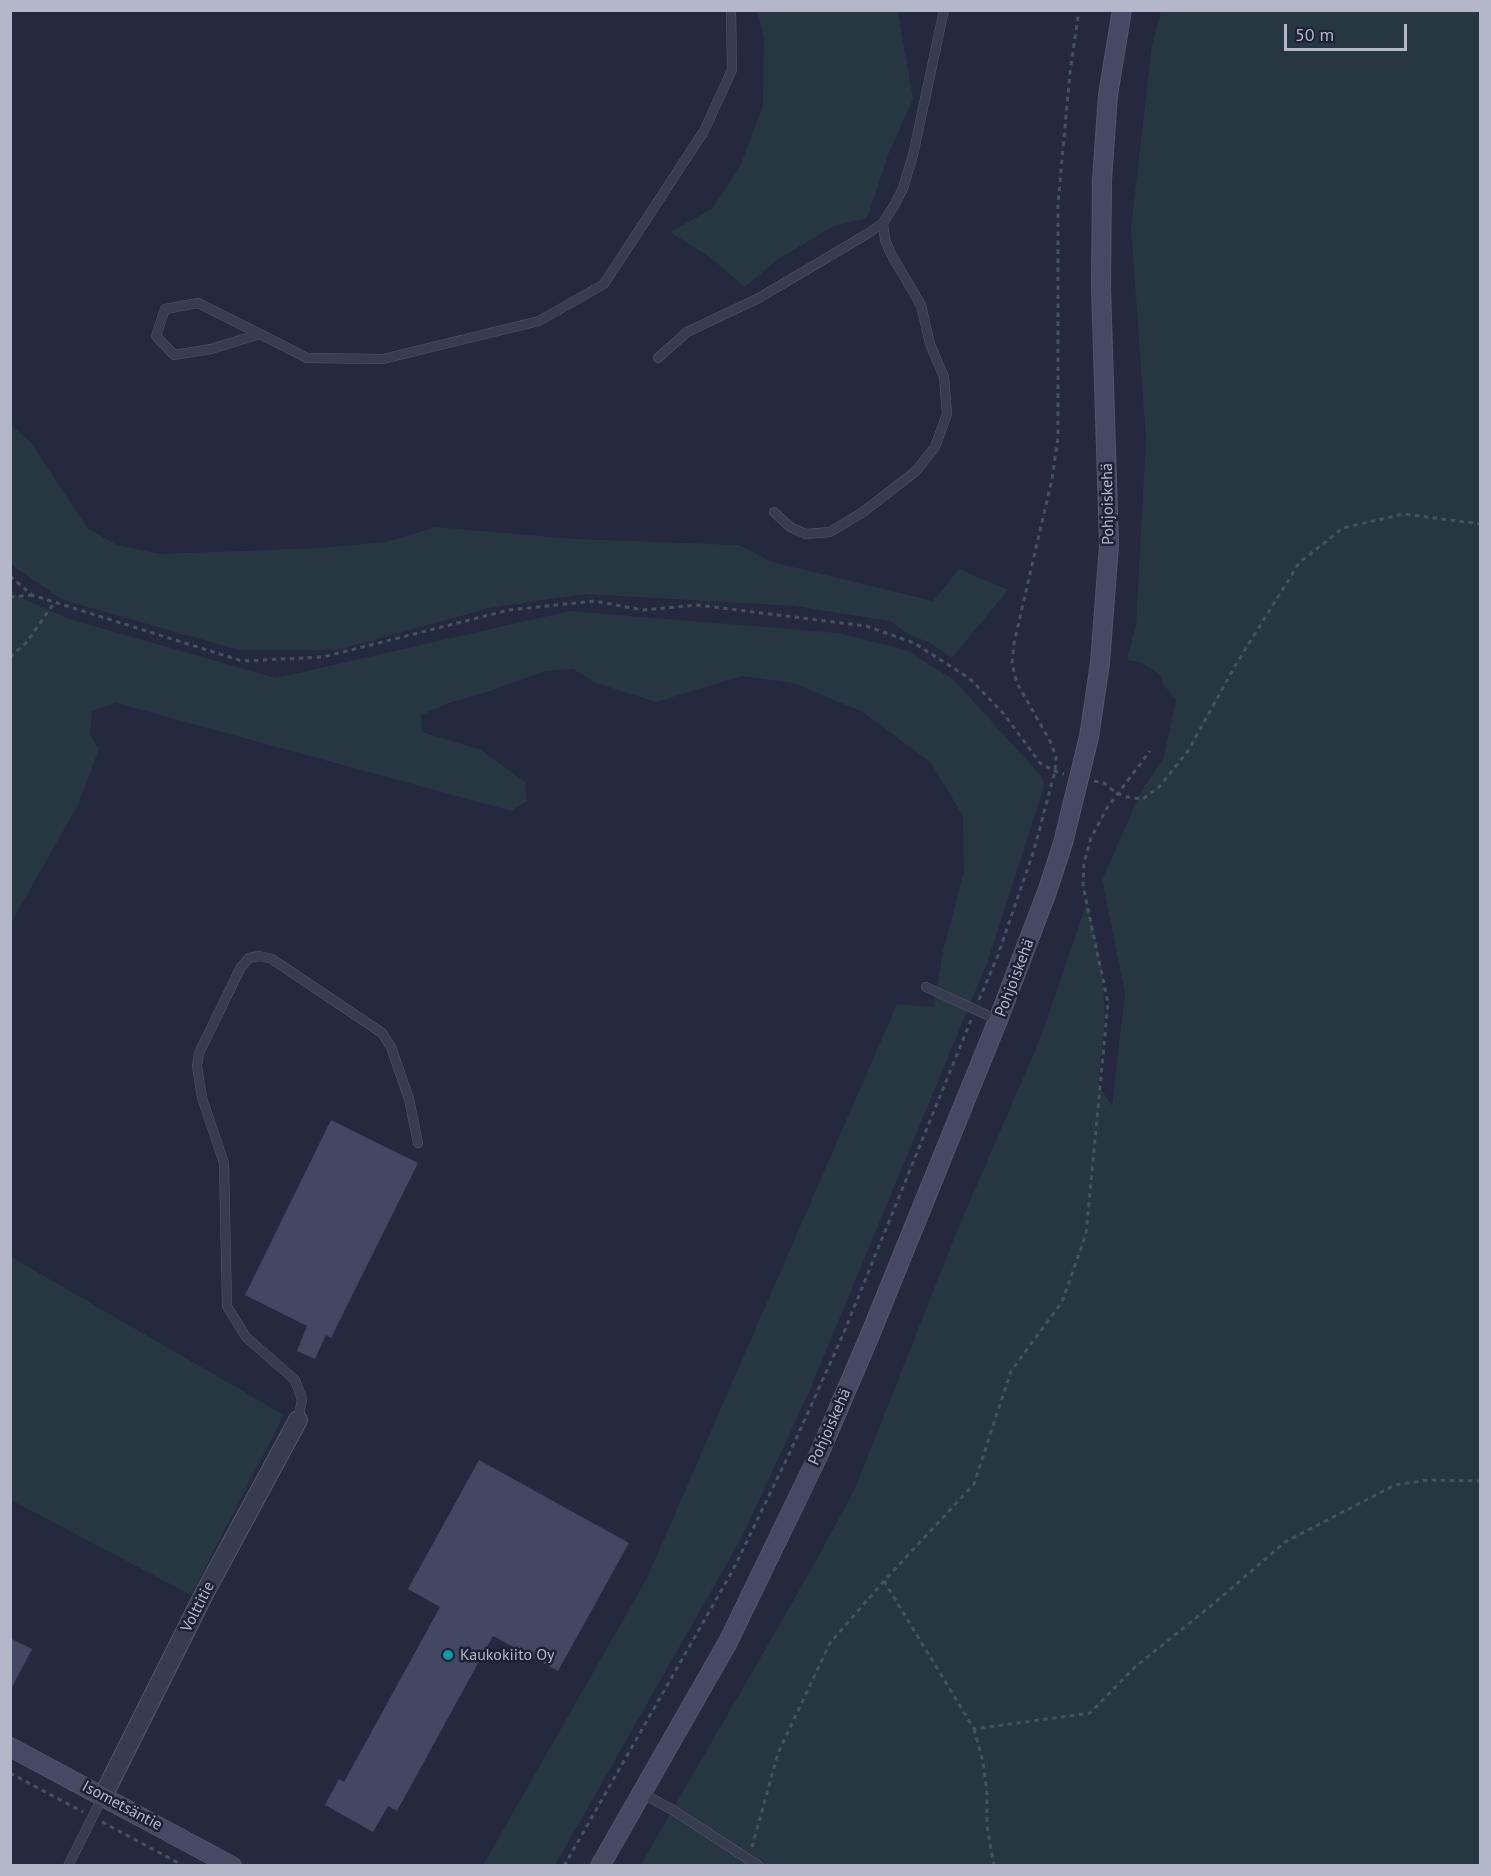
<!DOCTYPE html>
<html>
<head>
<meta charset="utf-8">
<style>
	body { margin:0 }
	#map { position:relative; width:1491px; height:1876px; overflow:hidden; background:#242940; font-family:"PT Sans",sans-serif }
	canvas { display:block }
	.frame { position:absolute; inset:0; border:12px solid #b4b7ca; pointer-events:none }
	.scale { position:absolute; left:1284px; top:24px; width:123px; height:27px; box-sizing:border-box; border:3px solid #b4b7ca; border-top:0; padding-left:8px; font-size:18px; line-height:21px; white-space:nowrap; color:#b4b7ca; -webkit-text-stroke:4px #1d2135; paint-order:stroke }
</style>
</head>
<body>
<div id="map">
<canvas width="1491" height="1876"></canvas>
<div class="frame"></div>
<div class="scale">50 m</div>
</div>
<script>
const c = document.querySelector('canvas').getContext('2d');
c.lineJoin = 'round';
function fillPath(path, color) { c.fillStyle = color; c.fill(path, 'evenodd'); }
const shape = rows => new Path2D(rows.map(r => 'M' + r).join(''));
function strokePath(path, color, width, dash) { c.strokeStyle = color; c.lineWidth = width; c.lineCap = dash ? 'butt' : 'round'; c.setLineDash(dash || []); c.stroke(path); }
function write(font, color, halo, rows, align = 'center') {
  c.font = font + ' "PT Sans",sans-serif'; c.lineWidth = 5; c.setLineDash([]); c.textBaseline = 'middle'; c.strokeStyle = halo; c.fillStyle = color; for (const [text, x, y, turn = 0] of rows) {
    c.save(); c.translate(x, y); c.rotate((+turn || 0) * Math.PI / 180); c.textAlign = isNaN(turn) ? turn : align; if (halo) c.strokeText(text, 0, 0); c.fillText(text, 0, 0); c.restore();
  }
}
fillPath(shape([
	[757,11,898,11,913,99,888,155,867,218,832,227,777,260,745,287,712,259,670,232,712,209,740,167,763,105,764,39],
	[1161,11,1480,11,1480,1865,640,1866,803,1584,854,1491,957,1231,1040,1039,1087,902,1102,968,1105,1018,1098,1084,1112,1106,1125,993,1102,880,1141,792,1164,757,1176,700,1163,684,1160,675,1143,663,1127,660,1136,625,1146,439,1131,227,1152,45],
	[10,424,31,443,88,529,117,545,160,554,321,548,386,542,436,527,574,539,739,545,772,562,933,601,959,569,1008,590,952,658,930,643,908,634,890,621,795,606,585,594,490,608,337,650,239,650,63,600,11,565],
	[11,590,19,597,73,620,276,678,570,611,838,633,906,650,954,680,1042,777,1044,787,987,963,809,1392,741,1539,555,1865,483,1865,647,1578,897,1004,934,1007,943,951,964,871,963,816,931,763,863,712,793,683,742,676,656,702,596,683,573,669,545,671,490,691,449,703,421,715,422,732,481,750,525,782,527,801,511,811,116,703,92,711,90,735,99,749,78,805,11,923],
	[11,1257,284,1415,191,1595,11,1500]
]), '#263741');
fillPath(shape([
	[331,1120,418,1163,331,1338,326,1335,315,1359,297,1351,307,1326,245,1295],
	[479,1460,629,1543,558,1671,493,1636,397,1811,388,1806,373,1832,325,1805,339,1779,344,1782,440,1607,408,1589],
	[10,1638,32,1649,10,1691]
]), '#424862');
const lane = shape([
	[260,334,211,349,174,355,156,336,165,309,198,303,260,334,307,358,383,359,539,321,604,284,704,131,732,70,731,10],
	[658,358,687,332,759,298,867,234,883,223,895,204,903,188,913,155,944,10],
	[774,512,790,527,806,534,830,532,863,512,916,471,935,447,947,414,944,377,930,344,921,305,891,254,885,240,883,223],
	[926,987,998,1020],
	[298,1420,302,1399,295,1380,246,1337,227,1306,224,1163,202,1098,197,1066,199,1053,241,967,249,958,259,956,272,959,382,1033,391,1047,409,1099,418,1143],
	[643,1794,673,1810,759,1866],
	[68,1866,103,1796]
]);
const street = shape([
	[103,1796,205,1592,298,1420]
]);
const secondary = shape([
	[10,1747,232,1866],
	[600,1866,728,1642,819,1454,870,1335,998,1020,1047,892,1063,843,1089,737,1100,663,1109,545,1101,287,1102,180,1108,95,1122,10]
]);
strokePath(lane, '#53576a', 10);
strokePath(street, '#53576a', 20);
strokePath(secondary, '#53576a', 20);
strokePath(shape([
	[10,576,32,595,242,661,323,657,509,610,594,601,643,610,698,605,866,626,914,643,969,678,1004,714,1040,763,1055,771,1064,774],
	[10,597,32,595],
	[10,657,26,643,54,603],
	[1094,781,1104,783,1116,793,1127,797,1143,799,1159,787,1188,751,1235,666,1299,563,1343,528,1404,514,1480,524],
	[979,1000,998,955,1034,850,1055,771,1056,757,1050,741,1017,683,1012,664,1014,643,1052,479,1058,438,1058,204,1070,72,1079,10],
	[884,1581,974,1729,1090,1713,1135,1667,1212,1605,1285,1542,1395,1485,1428,1480,1480,1481],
	[974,1729,983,1762,987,1794,987,1826,994,1866],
	[10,1773,83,1812],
	[102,1822,184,1866],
	[752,1847,778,1753,830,1643,884,1581,974,1484,1011,1371,1062,1302,1086,1234,1108,1003,1083,886,1084,863,1091,838,1107,808,1150,751],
	[564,1866,733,1570,791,1450,842,1337,971,1020]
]), '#44545e', 3, [4.5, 4.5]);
strokePath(lane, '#383c50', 9);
strokePath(street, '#383c50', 18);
strokePath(secondary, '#464963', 18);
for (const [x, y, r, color] of [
	[448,1655,6,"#0f9aa8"]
]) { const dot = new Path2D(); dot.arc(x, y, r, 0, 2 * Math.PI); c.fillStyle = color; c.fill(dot); strokePath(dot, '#1d2135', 2); }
write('16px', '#b4b7ca', '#1d2135', [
	["Pohjoiskehä",1108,504,-91],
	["Pohjoiskehä",1015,978,-69],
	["Pohjoiskehä",830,1427,-66],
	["Volttitie",198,1607,-63],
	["Isometsäntie",122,1806,28]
]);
write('16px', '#b4b7ca', '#1d2135', [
	["Kaukokiito Oy",460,1655]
], 'left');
</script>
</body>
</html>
